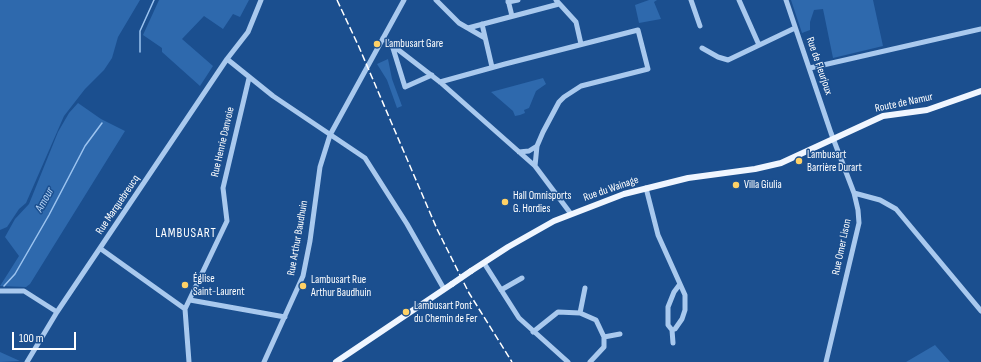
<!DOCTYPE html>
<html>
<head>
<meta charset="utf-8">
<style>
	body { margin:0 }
	#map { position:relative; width:981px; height:362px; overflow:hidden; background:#1b4f8f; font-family:"Sofia Sans Condensed",sans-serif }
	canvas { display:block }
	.scale { position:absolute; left:12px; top:332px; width:64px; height:18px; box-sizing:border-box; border:2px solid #fff; border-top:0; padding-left:5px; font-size:12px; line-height:14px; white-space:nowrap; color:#fff; -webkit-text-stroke:3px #1b4f8f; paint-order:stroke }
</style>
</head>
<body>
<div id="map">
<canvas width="981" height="362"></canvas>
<div class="scale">100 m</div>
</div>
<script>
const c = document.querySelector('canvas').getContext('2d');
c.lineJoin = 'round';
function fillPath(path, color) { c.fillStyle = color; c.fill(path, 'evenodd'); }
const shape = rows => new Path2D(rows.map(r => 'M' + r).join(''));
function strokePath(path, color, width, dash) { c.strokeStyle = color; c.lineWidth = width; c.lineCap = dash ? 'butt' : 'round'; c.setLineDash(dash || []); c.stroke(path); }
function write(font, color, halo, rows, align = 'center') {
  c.font = font + ' "Sofia Sans Condensed",sans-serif'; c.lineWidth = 3; c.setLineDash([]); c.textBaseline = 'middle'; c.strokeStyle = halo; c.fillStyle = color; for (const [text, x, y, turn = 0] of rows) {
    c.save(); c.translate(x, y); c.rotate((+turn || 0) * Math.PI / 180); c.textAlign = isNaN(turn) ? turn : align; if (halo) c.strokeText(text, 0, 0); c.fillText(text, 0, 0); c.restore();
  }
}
fillPath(shape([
	[0,0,140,0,118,37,112,58,104,70,85,89,64,116,26,203,19,209,7,227,0,230],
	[159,0,249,0,240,17,233,14,223,29,204,16,182,39,213,66,200,86,162,52,162,48,143,35],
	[649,0,657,0,654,2,661,19,639,23,635,5],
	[791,0,873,0,883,46,833,58,823,9,814,10,810,22,810,30,802,33],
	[388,59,392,79,402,106,397,108,387,80,377,64],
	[543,78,546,84,536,91,529,108,524,110,525,113,520,115,515,116,513,111,491,92],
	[78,103,101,119,125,131,30,284,26,287,0,286,19,256,5,237,15,219,29,204,58,132,69,113],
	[935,345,950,362,906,362],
	[0,352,20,361,0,362]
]), '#2e69ad');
strokePath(shape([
	[140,52,140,31,154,0],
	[4,286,15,274,49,215,85,146,102,123]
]), '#9cc4f0', 1.5);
strokePath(shape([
	[436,0,459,23,485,38],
	[508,0,512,16],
	[556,0,576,22,581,44],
	[691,0,700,26],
	[739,0,759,45],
	[786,0,831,133,854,193,858,210,859,223,826,362],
	[508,2,518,0],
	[482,24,492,67],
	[468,28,559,4],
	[383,38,440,82,535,166,571,214],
	[392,45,405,87,432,75],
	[702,48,718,57,728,60,795,28],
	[227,59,273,96,365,158,407,224,444,289],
	[810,68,981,29],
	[440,82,505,64,638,30,648,69,581,86,564,97,559,102,543,132,537,146,535,166],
	[519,152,529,151,537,146],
	[646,188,658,235,685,295,685,310,682,319,675,329,672,330,668,325,668,307,674,292,680,284],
	[854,193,880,200,896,209,981,311],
	[101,249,185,309],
	[484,263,519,318,568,362],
	[501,290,522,278],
	[0,291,24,291,57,312],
	[190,300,285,317],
	[185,309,227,221,223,188,249,78],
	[185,309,189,362],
	[580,313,585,288],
	[672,330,673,343],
	[533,332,558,312,580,313,596,320,604,337,604,347,590,362],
	[604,337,620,334],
	[27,362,57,312,227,59,248,32,261,0],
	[264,362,303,276,310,241,320,167,330,135,404,0]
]), '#a9c9ee', 5);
strokePath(shape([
	[471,271,508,247,554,221,624,194,688,178,755,169,781,163,883,116,927,110,981,91],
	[336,362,452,284]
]), '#f0f6ff', 6);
strokePath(shape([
	[337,0,359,47,437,229,469,293,512,362]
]), '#fff', 1.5, [7, 3]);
strokePath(shape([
	[452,284,471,271]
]), '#f0f6ff', 6);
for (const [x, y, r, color] of [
	[377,44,4,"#ffd166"],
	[799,161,4,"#ffd166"],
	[736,185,4,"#ffd166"],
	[505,202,4,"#ffd166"],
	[185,285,4,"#ffd166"],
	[303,286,4,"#ffd166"],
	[406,312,4,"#ffd166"]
]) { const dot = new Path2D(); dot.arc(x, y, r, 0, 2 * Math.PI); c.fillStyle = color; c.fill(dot); strokePath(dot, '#1b4f8f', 1.5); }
write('11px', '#fff', '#1b4f8f', [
	["Lambusart Gare",385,44],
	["Lambusart",807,155],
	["Barrière Durart",807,168],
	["Villa Giulia",744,185],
	["Hall Omnisports",513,196],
	["G. Hordies",513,209],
	["Église",193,279],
	["Saint-Laurent",193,292],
	["Lambusart Rue",311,280],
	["Arthur Baudhuin",311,293],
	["Lambusart Pont",414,306],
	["du Chemin de Fer",414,319]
], 'left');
write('11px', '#fff', '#1b4f8f', [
	["Rue de Fleurjoux",819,66,71],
	["Route de Namur",904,103,-12],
	["Rue Henrie Danvoie",223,142,-77],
	["Rue du Wainage",611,189,-19],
	["Rue Marquebreucq",118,205,-56],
	["Rue Arthur Baudhuin",298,238,-80],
	["Rue Omer Lison",842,247,-78]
]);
write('italic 12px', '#b5d3f5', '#1b4f8f', [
	["Amour",45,200,-61]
]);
c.letterSpacing = '1px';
write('13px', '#fff', '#1b4f8f', [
	["LAMBUSART",186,234]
]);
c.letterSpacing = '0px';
</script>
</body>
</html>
